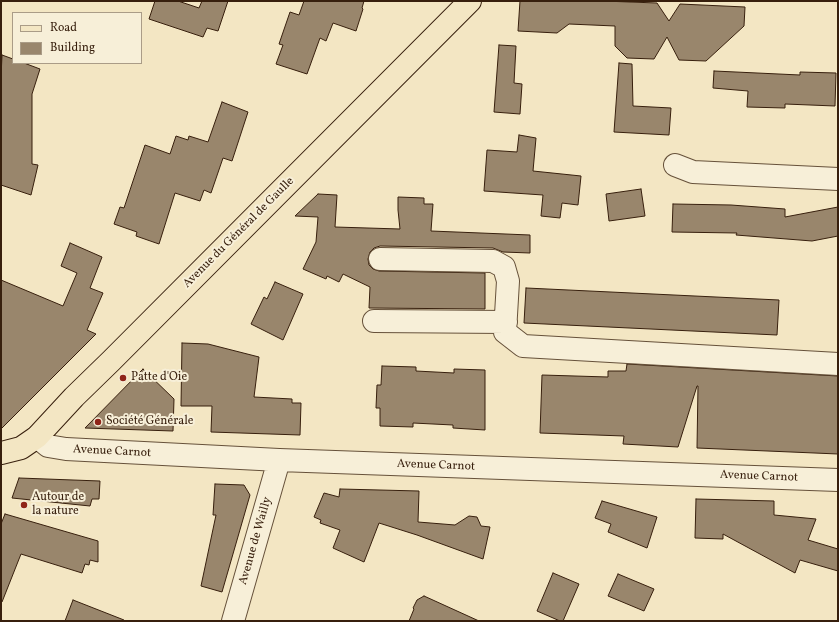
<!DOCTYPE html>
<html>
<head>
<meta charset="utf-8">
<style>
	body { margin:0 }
	#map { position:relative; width:839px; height:622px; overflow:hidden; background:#f3e6c3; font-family:Vollkorn,serif }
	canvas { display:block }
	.frame { position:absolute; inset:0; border:2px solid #371f0d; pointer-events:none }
	.legend { position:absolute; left:12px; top:12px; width:130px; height:52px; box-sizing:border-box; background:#f7efd8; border:1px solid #aa9c87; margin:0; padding:5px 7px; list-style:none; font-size:12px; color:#371f0d }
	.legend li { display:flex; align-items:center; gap:8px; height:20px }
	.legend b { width:20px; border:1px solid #aa9c87 }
</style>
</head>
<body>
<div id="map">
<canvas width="839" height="622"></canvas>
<div class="frame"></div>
<ul class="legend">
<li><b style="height:5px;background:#f3e6c3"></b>Road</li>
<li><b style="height:11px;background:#99866c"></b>Building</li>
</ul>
</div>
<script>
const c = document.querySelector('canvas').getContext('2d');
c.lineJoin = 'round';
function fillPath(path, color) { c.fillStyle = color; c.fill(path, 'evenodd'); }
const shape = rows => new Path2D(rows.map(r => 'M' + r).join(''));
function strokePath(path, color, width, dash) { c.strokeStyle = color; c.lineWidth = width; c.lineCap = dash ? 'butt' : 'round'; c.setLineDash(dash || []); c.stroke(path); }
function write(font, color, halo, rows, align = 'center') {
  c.font = font + ' Vollkorn,serif'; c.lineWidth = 4; c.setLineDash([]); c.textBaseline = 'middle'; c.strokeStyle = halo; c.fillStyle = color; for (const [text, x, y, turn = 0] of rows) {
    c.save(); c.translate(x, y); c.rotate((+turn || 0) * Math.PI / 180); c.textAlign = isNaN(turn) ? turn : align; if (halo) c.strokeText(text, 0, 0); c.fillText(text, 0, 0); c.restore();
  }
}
const building = shape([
	[155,1,178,1,199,8,202,1,228,1,218,31,207,28,203,37,149,19,155,1],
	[304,1,364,1,362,8,363,9,356,31,333,23,326,41,320,38,307,74,276,64,283,45,279,44,290,12,299,15,304,1],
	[520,1,603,1,657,3,669,21,680,4,745,7,744,26,706,61,679,60,667,37,654,59,627,58,615,46,615,26,569,24,557,33,518,31,520,1],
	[499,45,516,46,514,83,522,84,520,114,494,112,499,45],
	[2,55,13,59,13,63,24,63,40,69,32,94,32,164,38,165,31,195,1,185,1,77,2,55],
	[619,63,632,64,633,106,671,108,669,135,614,132,619,63],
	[714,71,800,75,800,72,836,73,835,106,785,104,785,108,747,107,748,91,713,88,714,71],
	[222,102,248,112,232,161,223,158,211,193,204,190,200,201,175,193,159,244,136,236,137,232,114,224,120,207,124,208,145,145,170,154,176,136,188,140,189,136,208,142,222,102],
	[519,135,536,138,533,171,581,176,578,205,562,203,560,218,541,216,543,195,484,191,487,150,517,152,519,135],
	[641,189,645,216,609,221,606,194,641,189],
	[318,194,337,195,335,227,400,229,398,210,398,197,424,198,424,204,433,204,431,231,530,235,530,253,503,252,493,248,380,246,374,248,370,252,368,259,369,265,373,269,379,271,485,273,485,309,369,308,370,287,343,274,339,282,327,276,326,279,303,269,316,242,318,217,295,216,318,194],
	[673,204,731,205,785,209,785,217,838,207,838,236,812,241,736,235,737,233,672,232,673,204],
	[70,243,102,257,90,288,103,293,87,330,96,334,1,429,1,280,63,306,77,273,61,266,70,243],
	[275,282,303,294,283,340,251,324,264,297,267,299,275,282],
	[526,288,779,300,777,335,524,323,526,288],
	[182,343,208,344,259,357,254,397,292,399,292,403,301,403,300,435,211,432,212,406,181,406,182,343],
	[627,364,838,376,838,454,697,448,698,386,697,386,678,447,623,444,624,436,540,433,542,375,608,377,608,371,626,371,627,364],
	[382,366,416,367,416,371,454,373,454,369,485,370,485,430,453,428,453,425,413,423,413,427,380,426,380,408,376,408,377,385,381,385,382,366],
	[143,369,174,399,173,431,85,428,143,369],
	[19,478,100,481,99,499,92,499,90,506,12,498,19,478],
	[215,484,244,485,250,495,222,592,201,586,216,515,213,515,215,484],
	[340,489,419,491,418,522,455,525,469,516,477,517,481,526,490,527,483,559,417,535,379,523,364,562,333,548,340,530,320,523,321,520,314,517,324,493,339,497,340,489],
	[696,499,774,501,774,515,816,519,808,540,838,549,838,571,800,560,795,573,723,534,723,539,695,538,696,499],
	[602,501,657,517,647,548,608,532,611,524,595,518,602,501],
	[5,514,98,541,98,562,90,560,89,565,85,564,82,573,21,554,2,602,1,602,1,524,5,514],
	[553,573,579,584,563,621,560,621,537,611,553,573],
	[618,574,654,589,644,611,608,596,618,574],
	[424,596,479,621,409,621,414,609,413,608,417,600,424,596],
	[73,600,124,620,123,621,65,621,73,600]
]);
fillPath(building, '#99866c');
strokePath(building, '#371f0d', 1);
const minor = shape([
	[675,165,693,172,838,179],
	[380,259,493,261,504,267,508,281,505,332,523,346,838,364],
	[374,321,506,322],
	[37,437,48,446,66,449,279,460,838,480],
	[233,621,279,460]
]);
const major = shape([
	[1,453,21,448,37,437,74,397,111,361,470,1]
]);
strokePath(minor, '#66513a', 24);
strokePath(major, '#371f0d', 24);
strokePath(minor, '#f7efd8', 22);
strokePath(major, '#f3e6c3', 22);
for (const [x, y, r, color] of [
	[123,378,4,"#8f2418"],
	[98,422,4,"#8f2418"],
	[24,505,4,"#8f2418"]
]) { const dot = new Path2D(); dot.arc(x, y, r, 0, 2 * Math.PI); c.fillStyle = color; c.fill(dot); strokePath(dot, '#f7efd8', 1.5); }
write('12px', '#371f0d', '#f7efd8', [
	["Avenue du Général de Gaulle",239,233,-45],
	["Avenue Carnot",112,452,3],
	["Avenue Carnot",436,466,2],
	["Avenue Carnot",759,477,2],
	["Avenue de Wailly",256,541,-74]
]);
write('12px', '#371f0d', '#f7efd8', [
	["Patte d'Oie",131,378],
	["Société Générale",106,422],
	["Autour de",32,498],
	["la nature",32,512]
], 'left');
</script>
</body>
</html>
